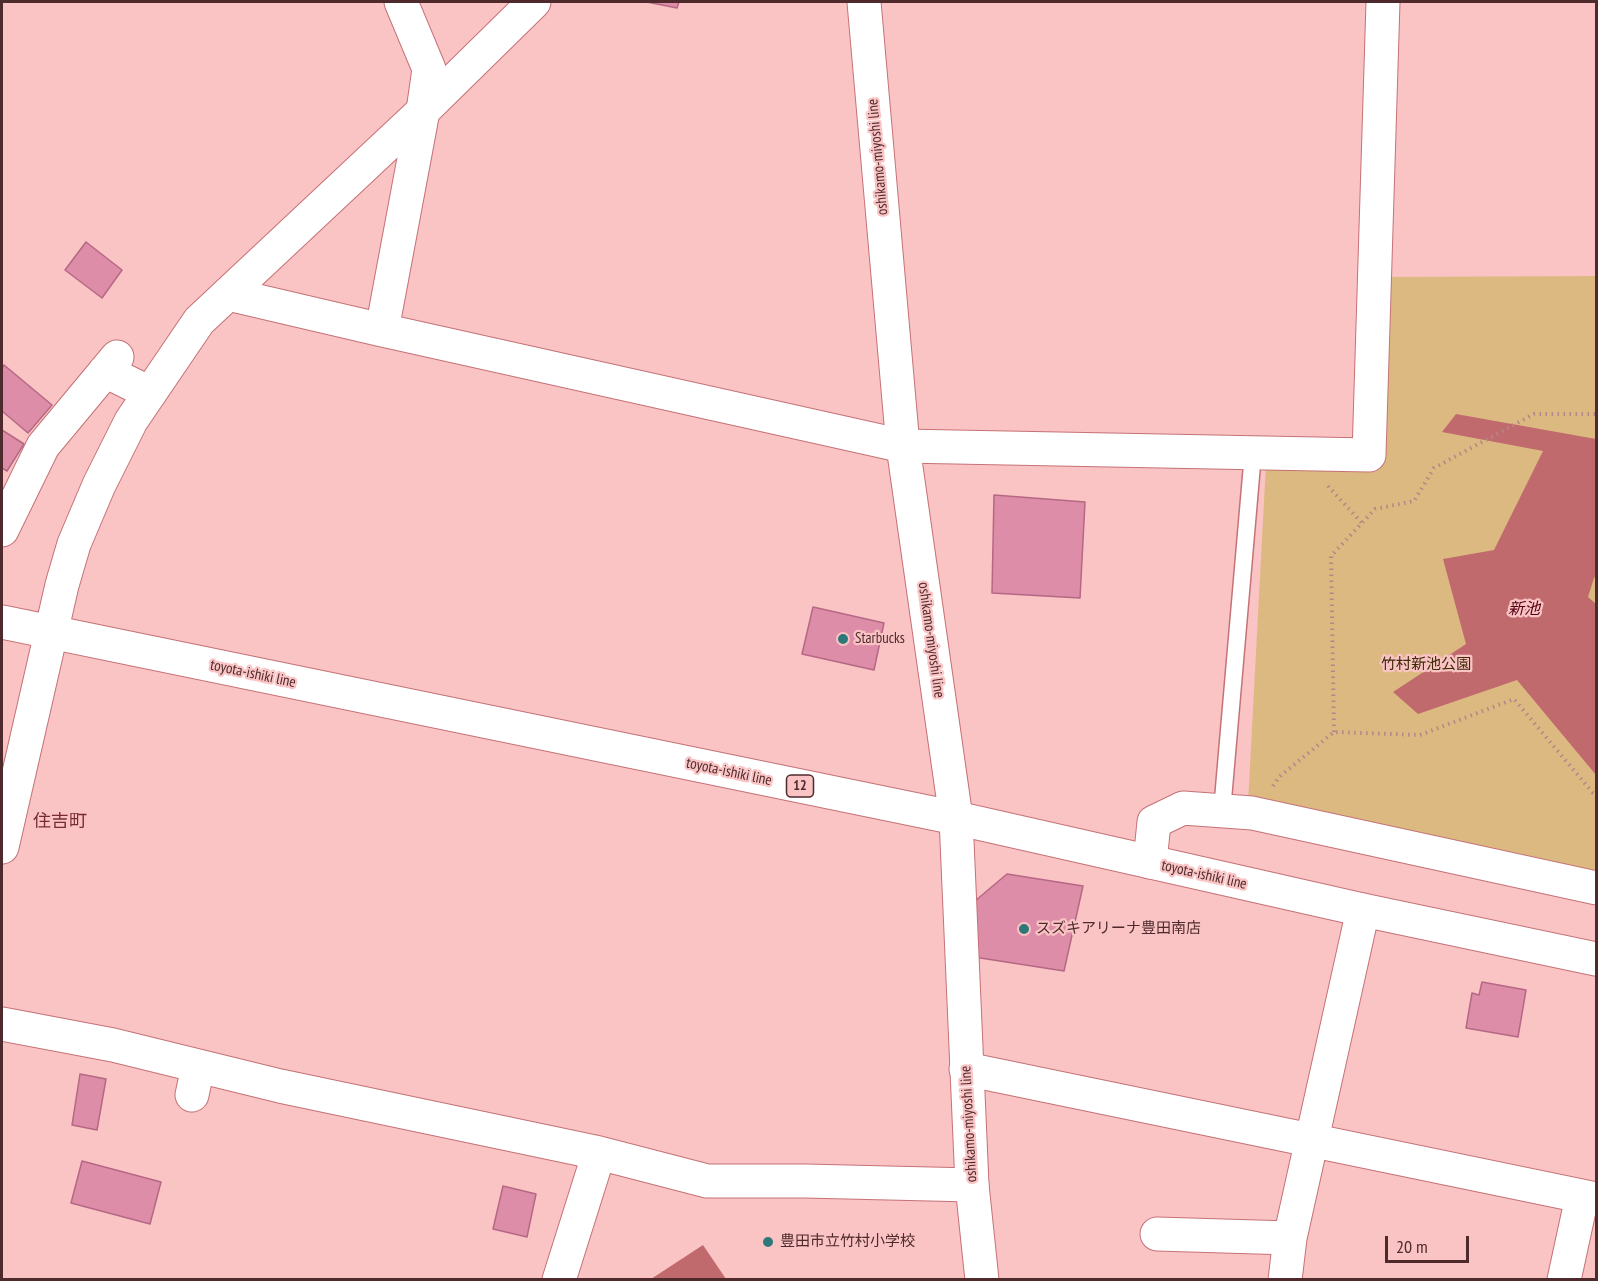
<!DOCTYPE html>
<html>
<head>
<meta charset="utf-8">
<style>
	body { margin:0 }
	#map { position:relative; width:1598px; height:1281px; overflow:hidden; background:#fac3c4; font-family:"PT Sans Narrow",sans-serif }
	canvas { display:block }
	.frame { position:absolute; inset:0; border:3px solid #4e2a2c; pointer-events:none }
	.scale { position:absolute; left:1385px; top:1236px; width:84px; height:27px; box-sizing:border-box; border:3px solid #4e2a2c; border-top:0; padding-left:8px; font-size:18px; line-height:21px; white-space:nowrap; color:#4e2a2c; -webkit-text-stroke:4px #fac3c4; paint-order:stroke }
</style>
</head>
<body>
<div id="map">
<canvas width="1598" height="1281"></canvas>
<div class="frame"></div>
<div class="scale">20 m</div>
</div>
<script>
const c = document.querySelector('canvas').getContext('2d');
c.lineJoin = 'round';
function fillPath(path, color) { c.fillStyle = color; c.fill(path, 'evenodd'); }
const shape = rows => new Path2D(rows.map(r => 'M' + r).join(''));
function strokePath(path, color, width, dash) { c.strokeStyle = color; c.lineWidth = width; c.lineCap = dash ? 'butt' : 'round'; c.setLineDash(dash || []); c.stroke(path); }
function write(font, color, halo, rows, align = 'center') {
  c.font = font + ' "PT Sans Narrow","Noto Sans JP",sans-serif'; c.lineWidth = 4.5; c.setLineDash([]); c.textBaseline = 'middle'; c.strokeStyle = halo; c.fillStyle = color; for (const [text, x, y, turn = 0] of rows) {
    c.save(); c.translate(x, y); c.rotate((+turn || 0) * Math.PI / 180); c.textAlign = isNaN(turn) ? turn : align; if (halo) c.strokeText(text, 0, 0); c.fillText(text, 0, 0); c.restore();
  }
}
fillPath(shape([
	[1596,276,1596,873,1248,803,1266,464,1380,466,1383,277]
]), '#ddb982');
fillPath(shape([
	[1456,414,1596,439,1596,575,1594,578,1588,597,1596,604,1596,775,1517,680,1418,714,1393,692,1466,644,1443,559,1494,550,1543,451,1442,432],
	[703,1245,726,1279,651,1279]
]), '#c16a6e');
const building = shape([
	[647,2,679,2,677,8,647,2],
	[86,242,122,270,102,298,65,270,86,242],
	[4,365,52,405,28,433,2,411,2,369,4,365],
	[2,430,24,444,7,471,2,468,2,430],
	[994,495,1085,502,1080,598,992,593,994,495],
	[813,607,884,623,874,670,802,654,813,607],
	[1007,874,1083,886,1064,971,974,957,975,901,1007,874],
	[1482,982,1526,990,1518,1037,1466,1028,1472,993,1479,995,1482,982],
	[80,1074,106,1079,97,1130,72,1125,80,1074],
	[82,1161,161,1182,150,1224,71,1203,82,1161],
	[503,1186,536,1194,527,1237,493,1229,503,1186]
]);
fillPath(building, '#de8da9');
strokePath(building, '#b56884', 1.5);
const lane = shape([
	[1222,811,1253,453]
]);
const street = shape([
	[401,2,429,69,423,111,382,330,903,446,1369,455,1383,2],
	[228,294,382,330],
	[105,371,150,393],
	[2,530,43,446,117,357],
	[1150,862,1154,822,1183,808,1252,813,1596,888],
	[2,1024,113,1045,280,1086,599,1153,707,1181,805,1181,972,1185],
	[966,1069,1596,1199],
	[192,1095,198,1066],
	[1157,1234,1290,1238],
	[559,1280,599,1153],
	[1285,1280,1290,1238,1363,910],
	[1564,1280,1582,1197]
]);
const secondary = shape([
	[864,2,903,446,956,818,972,1185,982,1280],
	[2,847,62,585,74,544,99,485,131,421,199,321,423,111,534,2]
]);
const primary = shape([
	[2,622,956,818,1363,910,1596,959]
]);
strokePath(lane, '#c57276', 19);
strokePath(street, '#c57276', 35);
strokePath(secondary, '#c57276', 35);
strokePath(primary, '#c57276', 35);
strokePath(shape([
	[1328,486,1362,523],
	[1334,732,1331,556,1375,509,1414,501,1434,468,1534,414,1596,414],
	[1273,786,1279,777,1334,732,1420,735,1514,699,1593,793,1596,794]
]), '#b58687', 4, [1.5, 4.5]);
strokePath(lane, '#fff', 16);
strokePath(street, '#fff', 33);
strokePath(secondary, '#fff', 33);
strokePath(primary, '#fff', 33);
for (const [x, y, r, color] of [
	[843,639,6,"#2f787a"],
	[1024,929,6,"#2f787a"],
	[768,1242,6,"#2f787a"]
]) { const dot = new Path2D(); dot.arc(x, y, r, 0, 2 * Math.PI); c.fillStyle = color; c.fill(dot); strokePath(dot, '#fac3c4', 2); }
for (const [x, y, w] of [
	[800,786,27]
]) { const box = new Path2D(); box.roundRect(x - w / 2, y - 11, w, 22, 4.5); c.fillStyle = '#fac3c4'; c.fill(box); strokePath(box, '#4e2a2c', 1.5); }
write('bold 14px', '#4e2a2c', null, [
	["12",800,786]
]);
write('15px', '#4e2a2c', '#fac3c4', [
	["oshikamo-miyoshi line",878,157,-95],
	["oshikamo-miyoshi line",931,640,82],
	["toyota-ishiki line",253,674,12],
	["toyota-ishiki line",729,772,12],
	["toyota-ishiki line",1204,875,13],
	["oshikamo-miyoshi line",969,1124,-93]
]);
write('15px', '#4e2a2c', '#fac3c4', [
	["Starbucks",855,639],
	["スズキアリーナ豊田南店",1036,929],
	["豊田市立竹村小学校",780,1242]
], 'left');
write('15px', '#3d2a06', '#fac3c4', [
	["竹村新池公園",1426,665]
]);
write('italic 16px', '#550014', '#fac3c4', [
	["新池",1524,609]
]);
write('18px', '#772c33', '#fac3c4', [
	["住吉町",60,822]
]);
</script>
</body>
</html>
